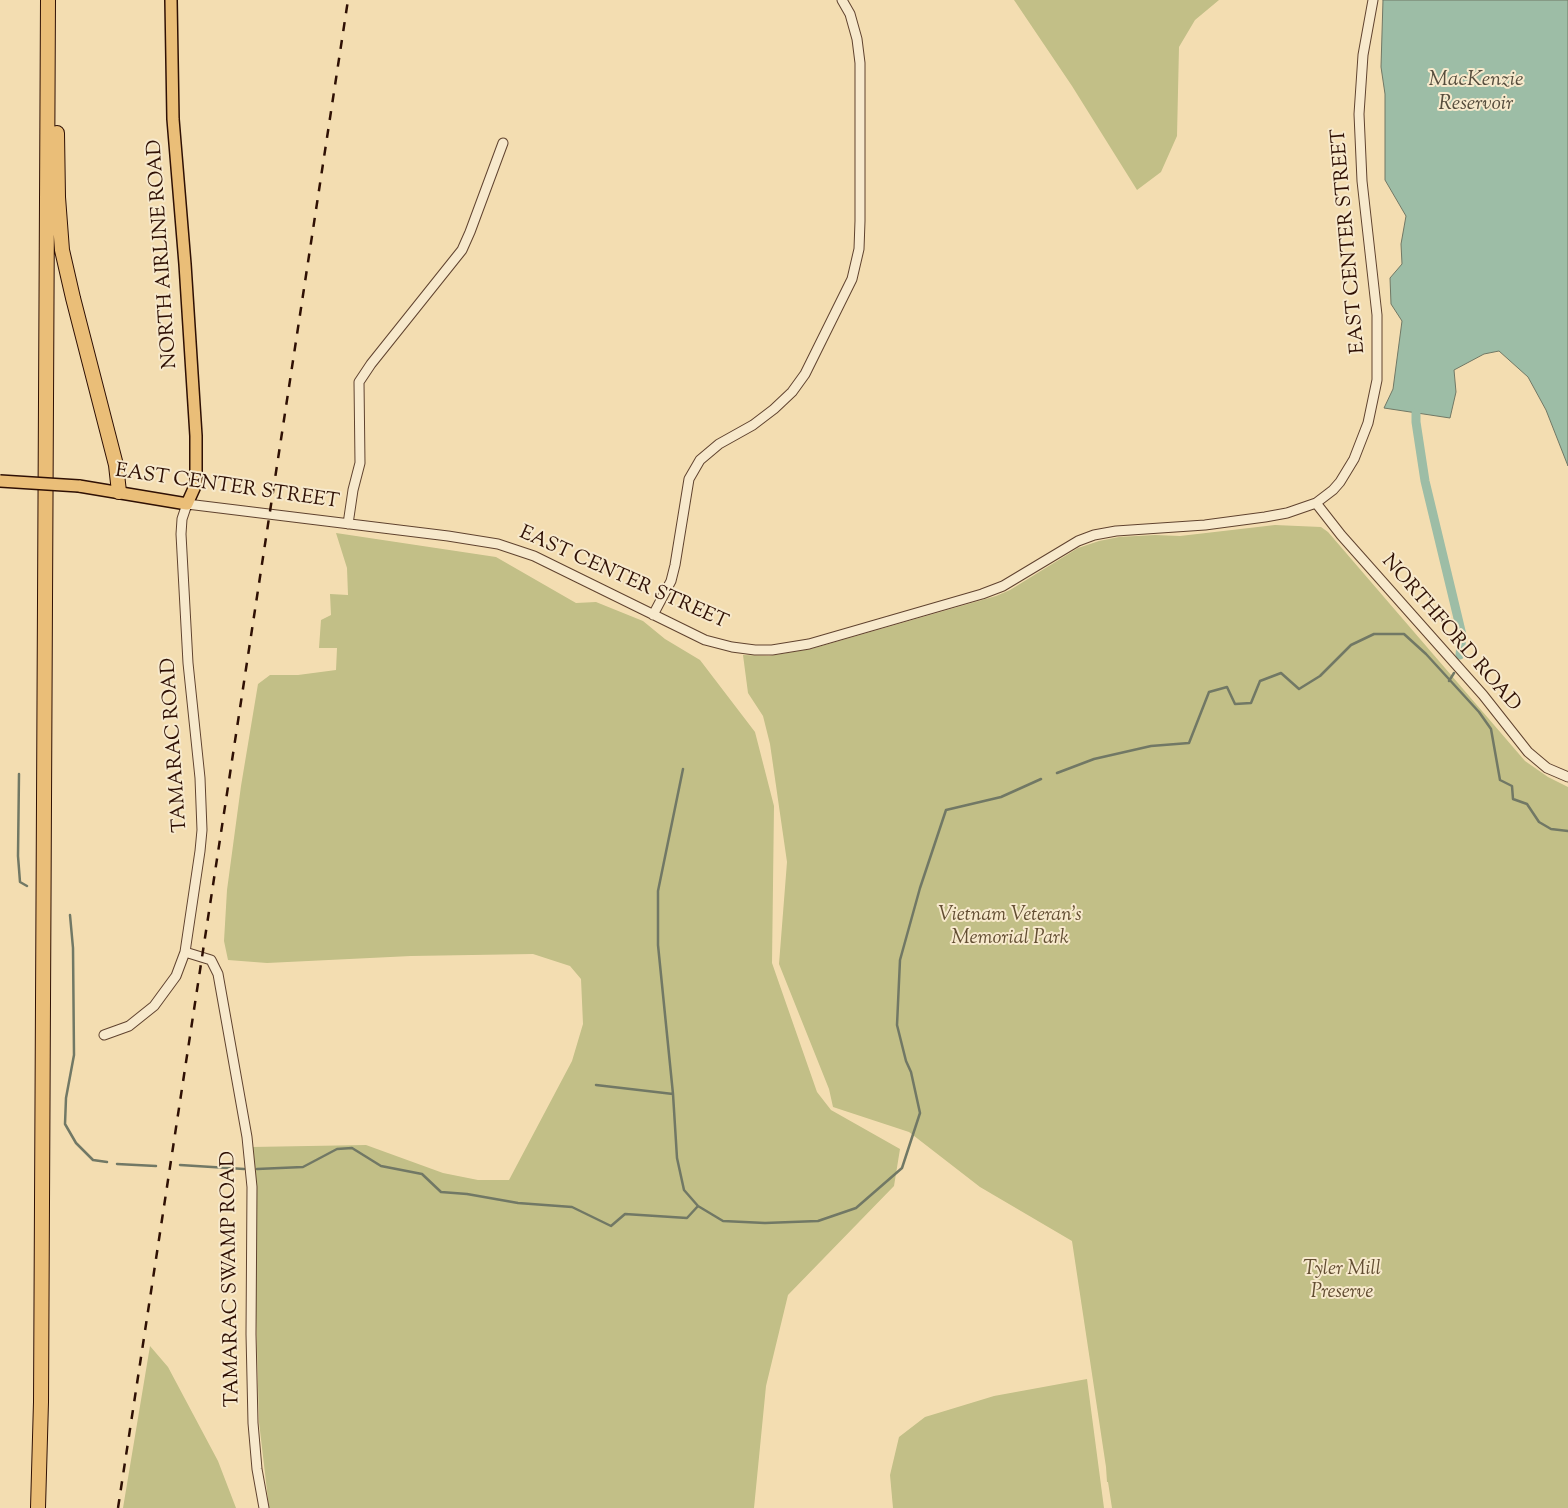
<!DOCTYPE html>
<html>
<head>
<meta charset="utf-8">
<style>
	body { margin:0 }
	canvas { display:block; background:#f3ddb1 }
</style>
</head>
<body>
<canvas width="1568" height="1508"></canvas>
<script>
const c = document.querySelector('canvas').getContext('2d');
c.lineJoin = 'round';
function fillPath(path, color) { c.fillStyle = color; c.fill(path, 'evenodd'); }
const shape = rows => new Path2D(rows.map(r => 'M' + r).join(''));
function strokePath(path, color, width, dash) { c.strokeStyle = color; c.lineWidth = width; c.lineCap = dash ? 'butt' : 'round'; c.setLineDash(dash || []); c.stroke(path); }
function write(font, color, halo, rows, align = 'center') {
  c.font = font + ' "Sorts Mill Goudy",serif'; c.lineWidth = 4; c.setLineDash([]); c.textBaseline = 'middle'; c.strokeStyle = halo; c.fillStyle = color; for (const [text, x, y, turn = 0] of rows) {
    c.save(); c.translate(x, y); c.rotate((+turn || 0) * Math.PI / 180); c.textAlign = isNaN(turn) ? turn : align; if (halo) c.strokeText(text, 0, 0); c.fillText(text, 0, 0); c.restore();
  }
}
fillPath(shape([
	[1014,0,1219,0,1195,20,1179,47,1177,136,1161,172,1137,190,1072,86],
	[1275,525,1321,527,1328,532,1525,761,1548,777,1568,787,1568,1508,1112,1508,1108,1482,1107,1482,1106,1467,1072,1241,980,1187,909,1132,833,1107,829,1089,779,964,787,862,770,744,763,716,748,693,743,655,769,656,811,649,996,596,1010,590,1078,548,1099,541,1119,537,1155,535,1180,536],
	[336,533,496,557,576,603,596,602,643,621,665,639,700,660,755,732,774,806,772,963,817,1092,831,1110,900,1149,894,1186,788,1295,766,1386,754,1508,269,1508,259,1422,252,1162,251,1147,366,1145,443,1173,478,1180,509,1180,572,1061,583,1024,581,979,570,966,533,954,411,956,267,963,228,960,224,941,227,890,241,786,258,684,270,675,298,675,336,670,337,648,319,648,321,620,331,615,330,594,348,595,347,568],
	[150,1346,168,1367,218,1461,236,1508,123,1508],
	[1087,1379,1104,1508,893,1508,890,1475,899,1437,925,1417,994,1396]
]), '#c2bf87');
const water = shape([
	[1383,0,1568,0,1568,466,1546,410,1528,377,1499,351,1484,354,1454,370,1456,392,1450,418,1384,408,1393,389,1402,321,1391,304,1390,278,1402,264,1401,244,1406,216,1385,180,1385,94,1381,67,1383,0]
]);
fillPath(water, '#9dbda6');
strokePath(water, '#717865', 1);
strokePath(shape([
	[1449,681,1454,673],
	[683,769,658,891,658,945,673,1094,677,1158,684,1190,698,1206],
	[1057,773,1094,759,1151,746,1189,743,1209,692,1227,687,1235,704,1251,703,1260,681,1281,673,1299,689,1320,676,1351,645,1374,634,1404,634,1426,654,1479,712,1491,729,1500,780,1512,786,1513,799,1527,804,1539,822,1551,829,1568,831],
	[19,774,18,856,20,882,27,886],
	[70,915,73,948,74,1055,66,1098,65,1124,76,1143,93,1160,107,1162],
	[596,1085,673,1094],
	[117,1164,156,1166],
	[180,1165,244,1169],
	[257,1169,303,1167,337,1149,352,1148,381,1166,422,1174,441,1192,467,1194,518,1203,572,1207,611,1226,625,1214,687,1218,698,1206,723,1221,765,1223,818,1221,856,1208,902,1168,920,1113,911,1072,906,1061,897,1025,900,960,920,888,946,810,1001,797,1041,779]
]), '#717865', 2.5);
strokePath(shape([
	[1416,413,1416,422,1425,481,1462,635,1460,655]
]), '#9dbda6', 9);
const minor = shape([
	[1316,503,1341,535,1483,695,1528,752,1547,768,1568,777],
	[348,524,353,490,360,463,359,382,371,364,462,250,470,232,503,143],
	[653,615,671,581,675,565,689,479,700,460,719,444,753,425,774,409,792,392,805,374,852,279,859,249,860,221,860,63,857,39,850,14,842,0],
	[185,952,211,960,218,974,247,1137,252,1187,251,1334,253,1423,257,1469,264,1508],
	[104,1035,129,1026,154,1006,176,976,185,952,200,851,202,830,200,778,188,663,181,534,182,519,187,504,448,536,498,544,534,556,705,640,732,647,755,650,772,650,809,644,982,594,1003,586,1078,541,1094,535,1116,531,1205,525,1265,517,1287,513,1316,503,1333,490,1340,482,1354,459,1368,423,1377,380,1377,315,1362,181,1359,114,1363,55,1373,0]
]);
const major = shape([
	[79,486,187,504,196,484,196,436,185,264,173,119,171,0]
]);
const highway = shape([
	[57,133,58,197,62,250,73,298,116,465,119,492],
	[38,1508,41,1402,48,0]
]);
strokePath(minor, '#60432f', 11);
strokePath(major, '#2f1004', 14);
strokePath(highway, '#2f1004', 16);
strokePath(minor, '#f7e9cc', 9);
strokePath(major, '#eabe78', 11);
strokePath(highway, '#eabe78', 14);
strokePath(shape([
	[118,1508,348,0]
]), '#2f1004', 2.5, [9, 9]);
const majorBridge = shape([
	[0,481,79,486]
]);
strokePath(majorBridge, '#2f1004', 14, []);
strokePath(majorBridge, '#eabe78', 11);
write('20px', '#2f1004', '#f7e9cc', [
	["EAST CENTER STREET",1350,241,-95],
	["NORTH AIRLINE ROAD",164,254,-94],
	["EAST CENTER STREET",227,488,8],
	["EAST CENTER STREET",623,579,24],
	["NORTHFORD ROAD",1450,634,49],
	["TAMARAC ROAD",176,745,-94],
	["TAMARAC SWAMP ROAD",232,1279,-91]
]);
write('italic 20px', '#624d32', '#f7e9cc', [
	["Vietnam Veteran's",1010,917],
	["Memorial Park",1010,940],
	["Tyler Mill",1342,1271],
	["Preserve",1342,1294]
]);
write('italic 21px', '#564d3d', '#f7e9cc', [
	["MacKenzie",1476,81],
	["Reservoir",1476,105]
]);
</script>
</body>
</html>
